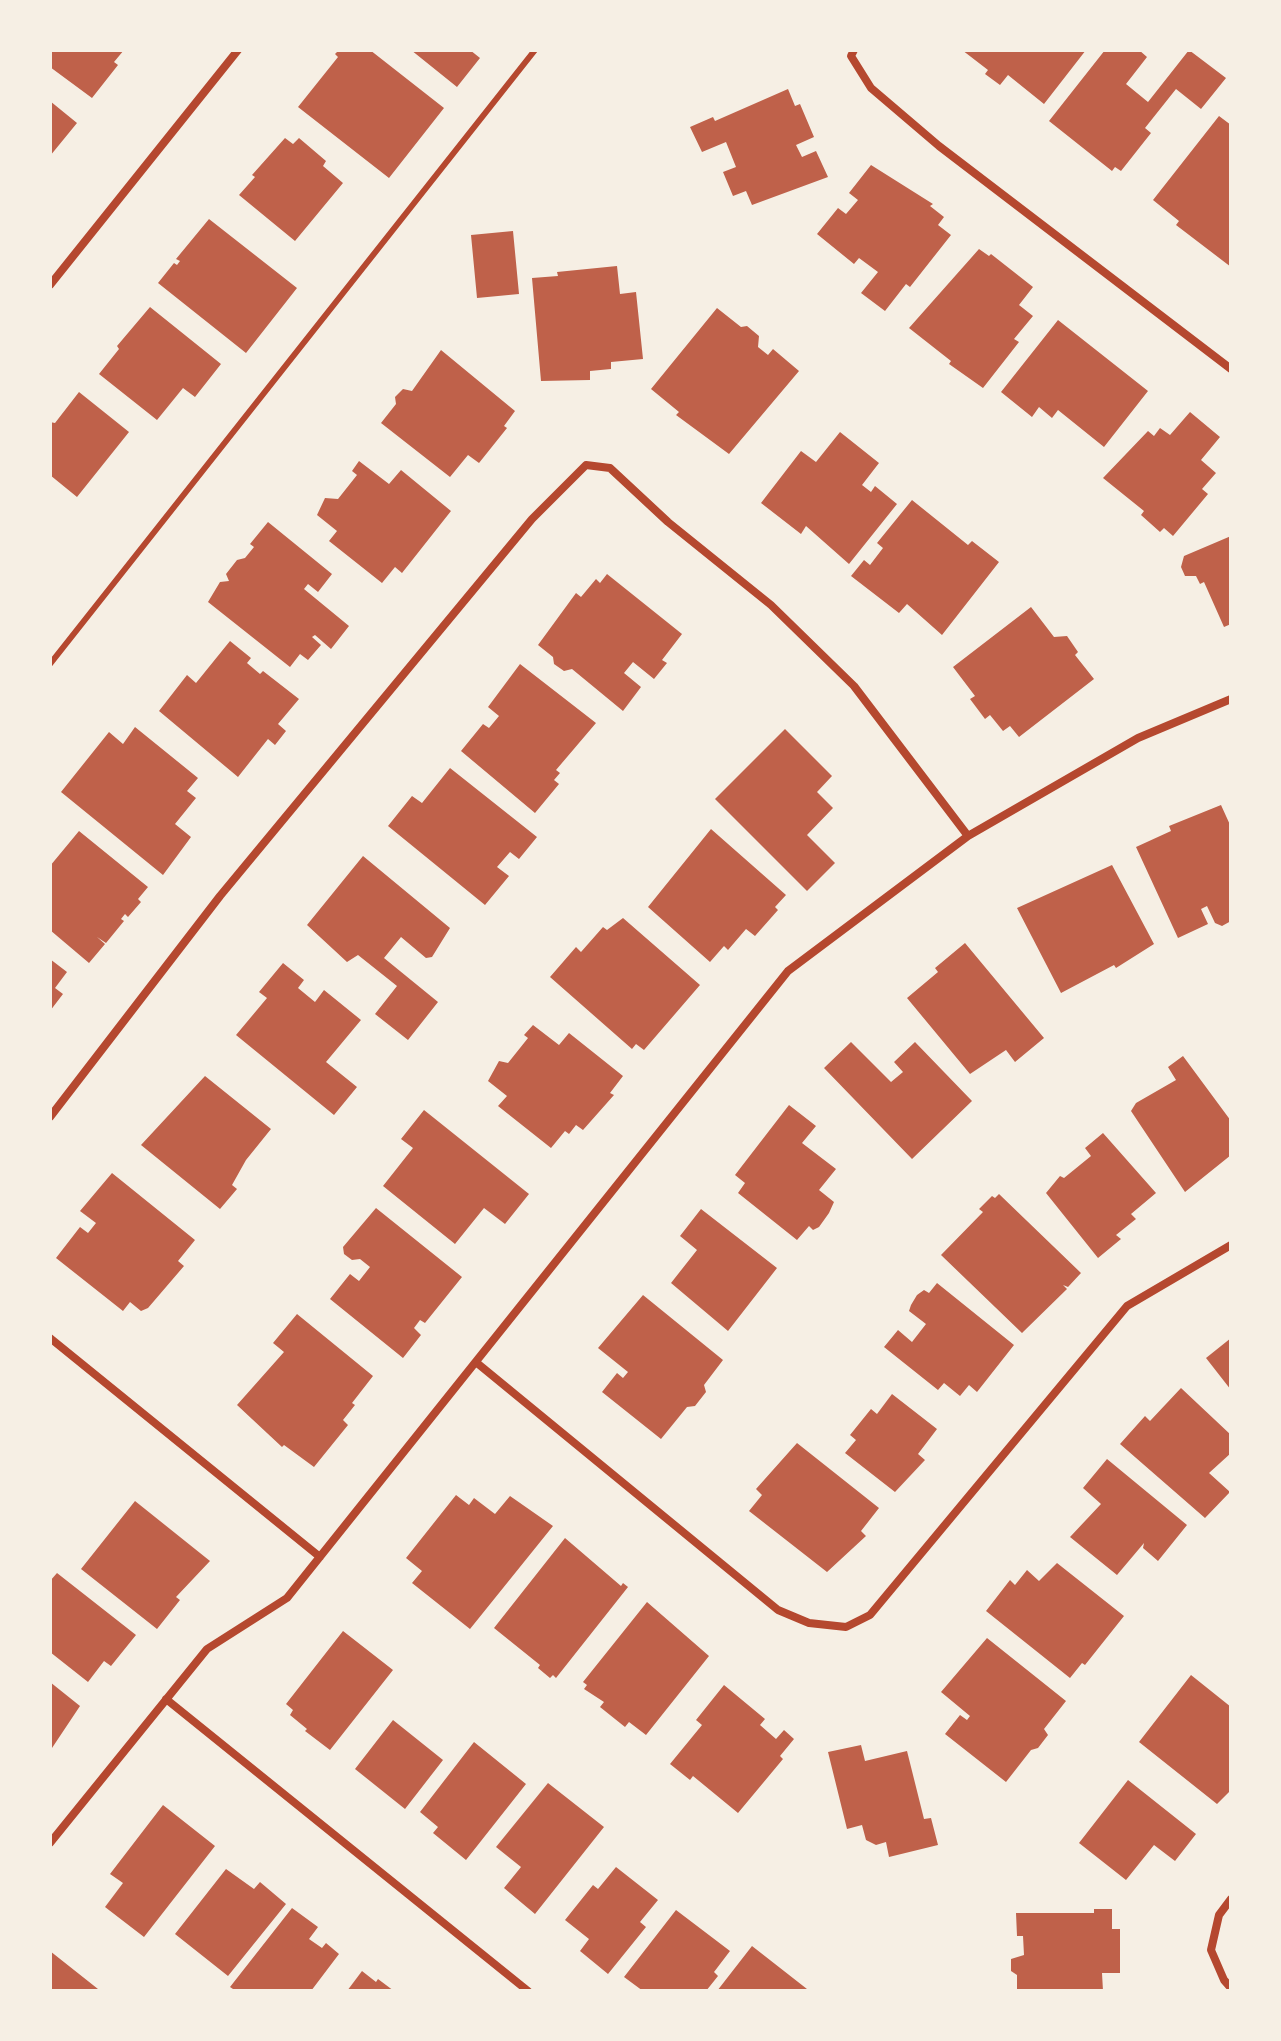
<!DOCTYPE html>
<html>
<head>
<meta charset="utf-8">
<style>
	body { margin:0 }
	#map { position:relative; width:1281px; height:2041px; overflow:hidden; background:#f6efe4; font-family:Ubuntu,sans-serif }
	canvas { display:block }
	.frame { position:absolute; inset:0; border:52px solid #f6efe4; pointer-events:none }
</style>
</head>
<body>
<div id="map">
<canvas width="1281" height="2041"></canvas>
<div class="frame"></div>
</div>
<script>
const c = document.querySelector('canvas').getContext('2d');
c.lineJoin = 'round';
function fillPath(path, color) { c.fillStyle = color; c.fill(path, 'evenodd'); }
const shape = rows => new Path2D(rows.map(r => 'M' + r).join(''));
function strokePath(path, color, width, dash) { c.strokeStyle = color; c.lineWidth = width; c.lineCap = dash ? 'butt' : 'round'; c.setLineDash(dash || []); c.stroke(path); }
fillPath(shape([
	[50,50,124,50,114,62,118,65,92,98,50,67],
	[339,50,370,50,444,108,389,178,298,107,338,57,335,54],
	[411,50,470,50,480,58,457,87],
	[962,50,1086,50,1044,104,1008,75,1000,85,985,74,988,70],
	[1105,50,1139,50,1147,57,1126,84,1148,102,1189,50,1226,78,1201,109,1176,89,1145,128,1151,133,1121,171,1115,167,1112,171,1049,121],
	[788,89,795,106,800,104,814,137,796,145,802,157,816,151,828,177,752,205,746,191,733,196,723,172,736,167,726,142,702,152,690,127,713,117,715,121],
	[50,101,77,123,50,156],
	[1219,116,1231,125,1231,267,1176,225,1179,221,1153,200],
	[285,138,293,144,299,138,326,161,323,166,343,183,295,241,239,195,255,177,252,175],
	[871,165,933,204,930,206,944,217,938,225,951,235,910,287,906,284,885,311,861,293,878,272,859,258,854,264,817,234,838,208,846,214,858,200,849,193],
	[209,219,297,288,246,353,158,283,174,263,177,265,180,261,176,259],
	[513,231,519,294,477,298,471,235],
	[979,249,989,256,991,254,1033,287,1019,305,1033,316,1014,339,1019,342,983,388,949,364,951,361,909,328],
	[617,266,620,294,636,292,643,359,611,362,611,369,590,371,590,380,541,381,532,278,558,276,557,272],
	[150,307,221,364,195,397,183,388,157,420,99,374,119,349,117,346],
	[717,308,741,327,747,326,759,336,758,347,768,355,773,349,799,371,729,454,676,415,679,412,651,389],
	[1058,320,1148,391,1104,447,1058,410,1052,418,1039,407,1032,417,1001,392],
	[441,350,515,411,504,426,507,428,479,463,468,455,450,477,381,423,396,404,395,397,403,389,412,391],
	[79,392,129,432,77,497,50,475,50,422,55,423],
	[1190,412,1220,437,1201,460,1216,473,1202,489,1208,494,1173,536,1164,528,1160,532,1141,515,1144,511,1103,478,1148,431,1154,436,1160,428,1170,435],
	[840,432,879,463,862,485,871,492,875,486,897,504,849,564,806,526,801,534,761,503,801,451,816,462],
	[359,461,389,484,401,470,451,511,402,573,395,567,382,583,329,541,337,531,317,515,325,498,338,499,357,475,352,471],
	[912,500,968,545,972,541,999,562,942,635,907,604,899,613,851,576,864,560,870,565,883,548,877,543],
	[268,522,332,574,318,592,308,584,304,589,349,626,331,649,315,635,312,637,321,645,308,660,300,654,290,667,208,602,220,582,229,581,226,574,237,560,245,558,254,547,250,544],
	[1231,536,1231,624,1224,627,1204,582,1200,584,1196,576,1185,576,1181,567,1184,556],
	[607,574,682,634,662,660,667,663,654,679,633,662,624,673,641,687,623,711,572,669,564,671,554,664,553,657,538,645,576,593,581,597,596,579,600,583],
	[1031,607,1054,637,1067,636,1078,652,1075,655,1094,679,1019,737,1010,726,1003,731,990,715,985,719,970,699,975,696,953,667],
	[230,641,251,658,247,663,260,674,263,671,299,699,278,724,286,731,275,745,268,739,238,777,159,711,187,675,196,683],
	[520,664,596,723,556,770,560,773,554,780,559,784,535,813,461,751,483,724,489,728,499,716,488,707],
	[135,727,198,778,187,791,196,798,175,824,191,837,163,875,61,792,109,732,123,744],
	[785,729,832,776,817,792,833,808,807,835,835,863,807,891,715,799],
	[450,768,537,837,519,859,510,852,497,867,509,876,485,905,388,826,412,796,422,803],
	[1221,805,1231,827,1231,921,1222,926,1215,923,1207,906,1201,909,1208,924,1178,938,1136,847,1171,831,1169,826],
	[711,829,786,895,775,907,778,910,755,936,746,929,728,950,724,946,710,962,648,907],
	[79,831,148,887,138,899,141,902,128,917,125,914,121,919,124,921,106,943,97,937,105,944,89,963,50,930,50,866],
	[363,856,450,928,432,957,426,958,401,937,384,958,438,1002,408,1040,375,1014,397,986,358,955,347,962,307,925],
	[1112,865,1154,944,1116,968,1114,965,1061,993,1017,908],
	[623,918,700,985,644,1050,636,1044,632,1049,550,977,576,947,581,952,603,927,607,930],
	[965,943,1044,1038,1015,1062,1006,1050,970,1074,907,998,938,972,935,968],
	[50,959,67,972,55,988,63,994,50,1011],
	[283,963,304,980,298,988,315,1002,324,990,361,1020,326,1062,357,1087,334,1115,236,1035,267,998,259,992],
	[533,1025,559,1045,569,1033,623,1076,610,1093,614,1095,583,1130,576,1125,569,1134,565,1131,551,1148,498,1106,507,1096,488,1081,499,1061,508,1063,528,1038,524,1035],
	[851,1042,891,1082,903,1072,894,1062,915,1042,972,1101,912,1159,824,1068],
	[1183,1056,1231,1121,1231,1155,1185,1192,1131,1111,1136,1103,1176,1080,1168,1067],
	[205,1076,271,1129,246,1160,232,1185,237,1189,220,1209,141,1145],
	[789,1105,816,1126,802,1143,836,1169,819,1190,834,1202,829,1213,819,1227,813,1230,809,1226,797,1240,738,1193,745,1183,735,1175],
	[424,1110,529,1194,505,1224,484,1208,455,1244,383,1186,413,1148,401,1139],
	[1103,1133,1156,1193,1131,1214,1136,1219,1116,1235,1121,1239,1098,1258,1046,1193,1060,1176,1064,1178,1091,1156,1085,1148],
	[112,1173,195,1240,178,1261,184,1266,148,1308,141,1311,130,1302,123,1311,56,1258,80,1227,88,1233,96,1223,80,1211],
	[999,1194,1081,1273,1068,1287,1063,1285,1067,1289,1022,1333,941,1255,983,1212,979,1209,992,1196,995,1198],
	[376,1208,462,1277,425,1323,420,1320,414,1328,421,1335,403,1358,330,1299,350,1274,359,1281,370,1267,360,1259,352,1260,344,1254,343,1247],
	[701,1209,777,1268,728,1331,671,1283,697,1250,680,1236],
	[937,1283,1014,1345,977,1392,969,1385,960,1396,944,1383,938,1390,884,1347,898,1330,912,1342,926,1324,909,1311,911,1305,917,1295,924,1290,929,1293],
	[643,1295,723,1360,704,1385,706,1392,695,1406,687,1407,661,1439,602,1392,617,1373,623,1378,628,1372,598,1348],
	[297,1314,373,1376,352,1403,355,1405,343,1420,348,1425,314,1467,284,1445,282,1447,237,1405,284,1352,273,1343],
	[1231,1338,1231,1390,1206,1358],
	[1181,1388,1231,1435,1231,1453,1209,1473,1230,1492,1205,1518,1120,1444,1145,1416,1150,1421],
	[892,1394,937,1429,918,1454,925,1460,895,1492,845,1453,856,1440,850,1435,871,1409,877,1414],
	[797,1443,879,1508,861,1531,866,1536,827,1572,749,1511,762,1495,756,1489],
	[1107,1459,1187,1525,1158,1561,1143,1548,1144,1543,1117,1575,1070,1537,1101,1504,1083,1488],
	[456,1495,469,1505,474,1498,495,1514,510,1496,553,1526,470,1629,412,1583,422,1571,406,1558],
	[135,1501,210,1561,176,1597,180,1600,157,1629,81,1569],
	[565,1538,621,1586,623,1583,628,1587,556,1678,553,1675,550,1678,538,1668,540,1665,494,1628],
	[1057,1563,1124,1616,1085,1665,1082,1663,1070,1678,986,1611,1010,1580,1015,1585,1027,1570,1039,1581],
	[57,1573,136,1635,111,1666,104,1661,88,1682,50,1652,50,1581],
	[647,1602,709,1656,646,1735,629,1722,625,1727,600,1707,604,1702,584,1689,587,1685,583,1682],
	[343,1631,393,1670,330,1750,305,1731,307,1729,290,1715,293,1710,286,1704],
	[987,1638,1066,1701,1044,1729,1048,1735,1038,1748,1031,1750,1006,1782,945,1734,960,1715,967,1720,970,1716,941,1692],
	[1191,1675,1231,1707,1231,1790,1217,1804,1139,1742],
	[50,1682,80,1706,50,1751],
	[724,1685,765,1719,760,1725,776,1739,784,1730,794,1739,780,1756,783,1759,738,1813,693,1776,690,1780,670,1764,702,1725,696,1720],
	[393,1720,443,1760,405,1809,355,1769],
	[474,1742,526,1784,466,1860,433,1833,438,1827,420,1812],
	[861,1745,865,1761,907,1751,924,1819,931,1818,938,1845,889,1857,886,1842,876,1845,866,1840,862,1825,847,1829,828,1752],
	[1128,1780,1196,1834,1175,1861,1154,1845,1126,1880,1079,1843],
	[548,1783,604,1827,535,1914,504,1888,521,1867,496,1847],
	[163,1805,215,1846,144,1937,105,1907,123,1883,110,1874],
	[616,1867,658,1900,640,1922,646,1927,608,1974,580,1951,589,1939,565,1920,593,1885,598,1889],
	[226,1869,254,1889,260,1882,286,1904,228,1976,175,1934],
	[292,1908,318,1927,309,1939,322,1948,326,1943,339,1954,311,1991,236,1991,230,1987],
	[1094,1909,1112,1909,1112,1929,1120,1929,1120,1973,1102,1973,1103,1991,1017,1991,1017,1975,1011,1971,1011,1959,1024,1955,1023,1936,1017,1936,1016,1913,1094,1913],
	[676,1910,730,1951,714,1972,718,1976,706,1991,643,1991,624,1977],
	[752,1946,807,1989,805,1991,717,1991],
	[50,1951,98,1989,96,1991,50,1991],
	[362,1971,376,1982,378,1979,394,1991,347,1991]
]), '#bf614a');
strokePath(shape([
	[50,664,535,50]
]), '#b5482f', 6);
strokePath(shape([
	[854,50,851,56,871,88,939,146,1231,369],
	[50,285,238,50],
	[50,1117,220,896,532,519,586,465,610,468,668,522,771,605,854,686,968,836],
	[50,1338,320,1557],
	[477,1363,778,1610,809,1623,846,1627,870,1615,1127,1306,1231,1245],
	[166,1699,528,1991],
	[50,1843,207,1649,287,1598,788,971,968,836,1138,738,1231,699],
	[1231,1899,1219,1915,1211,1950,1224,1980,1231,1988]
]), '#b5482f', 8);
</script>
</body>
</html>
